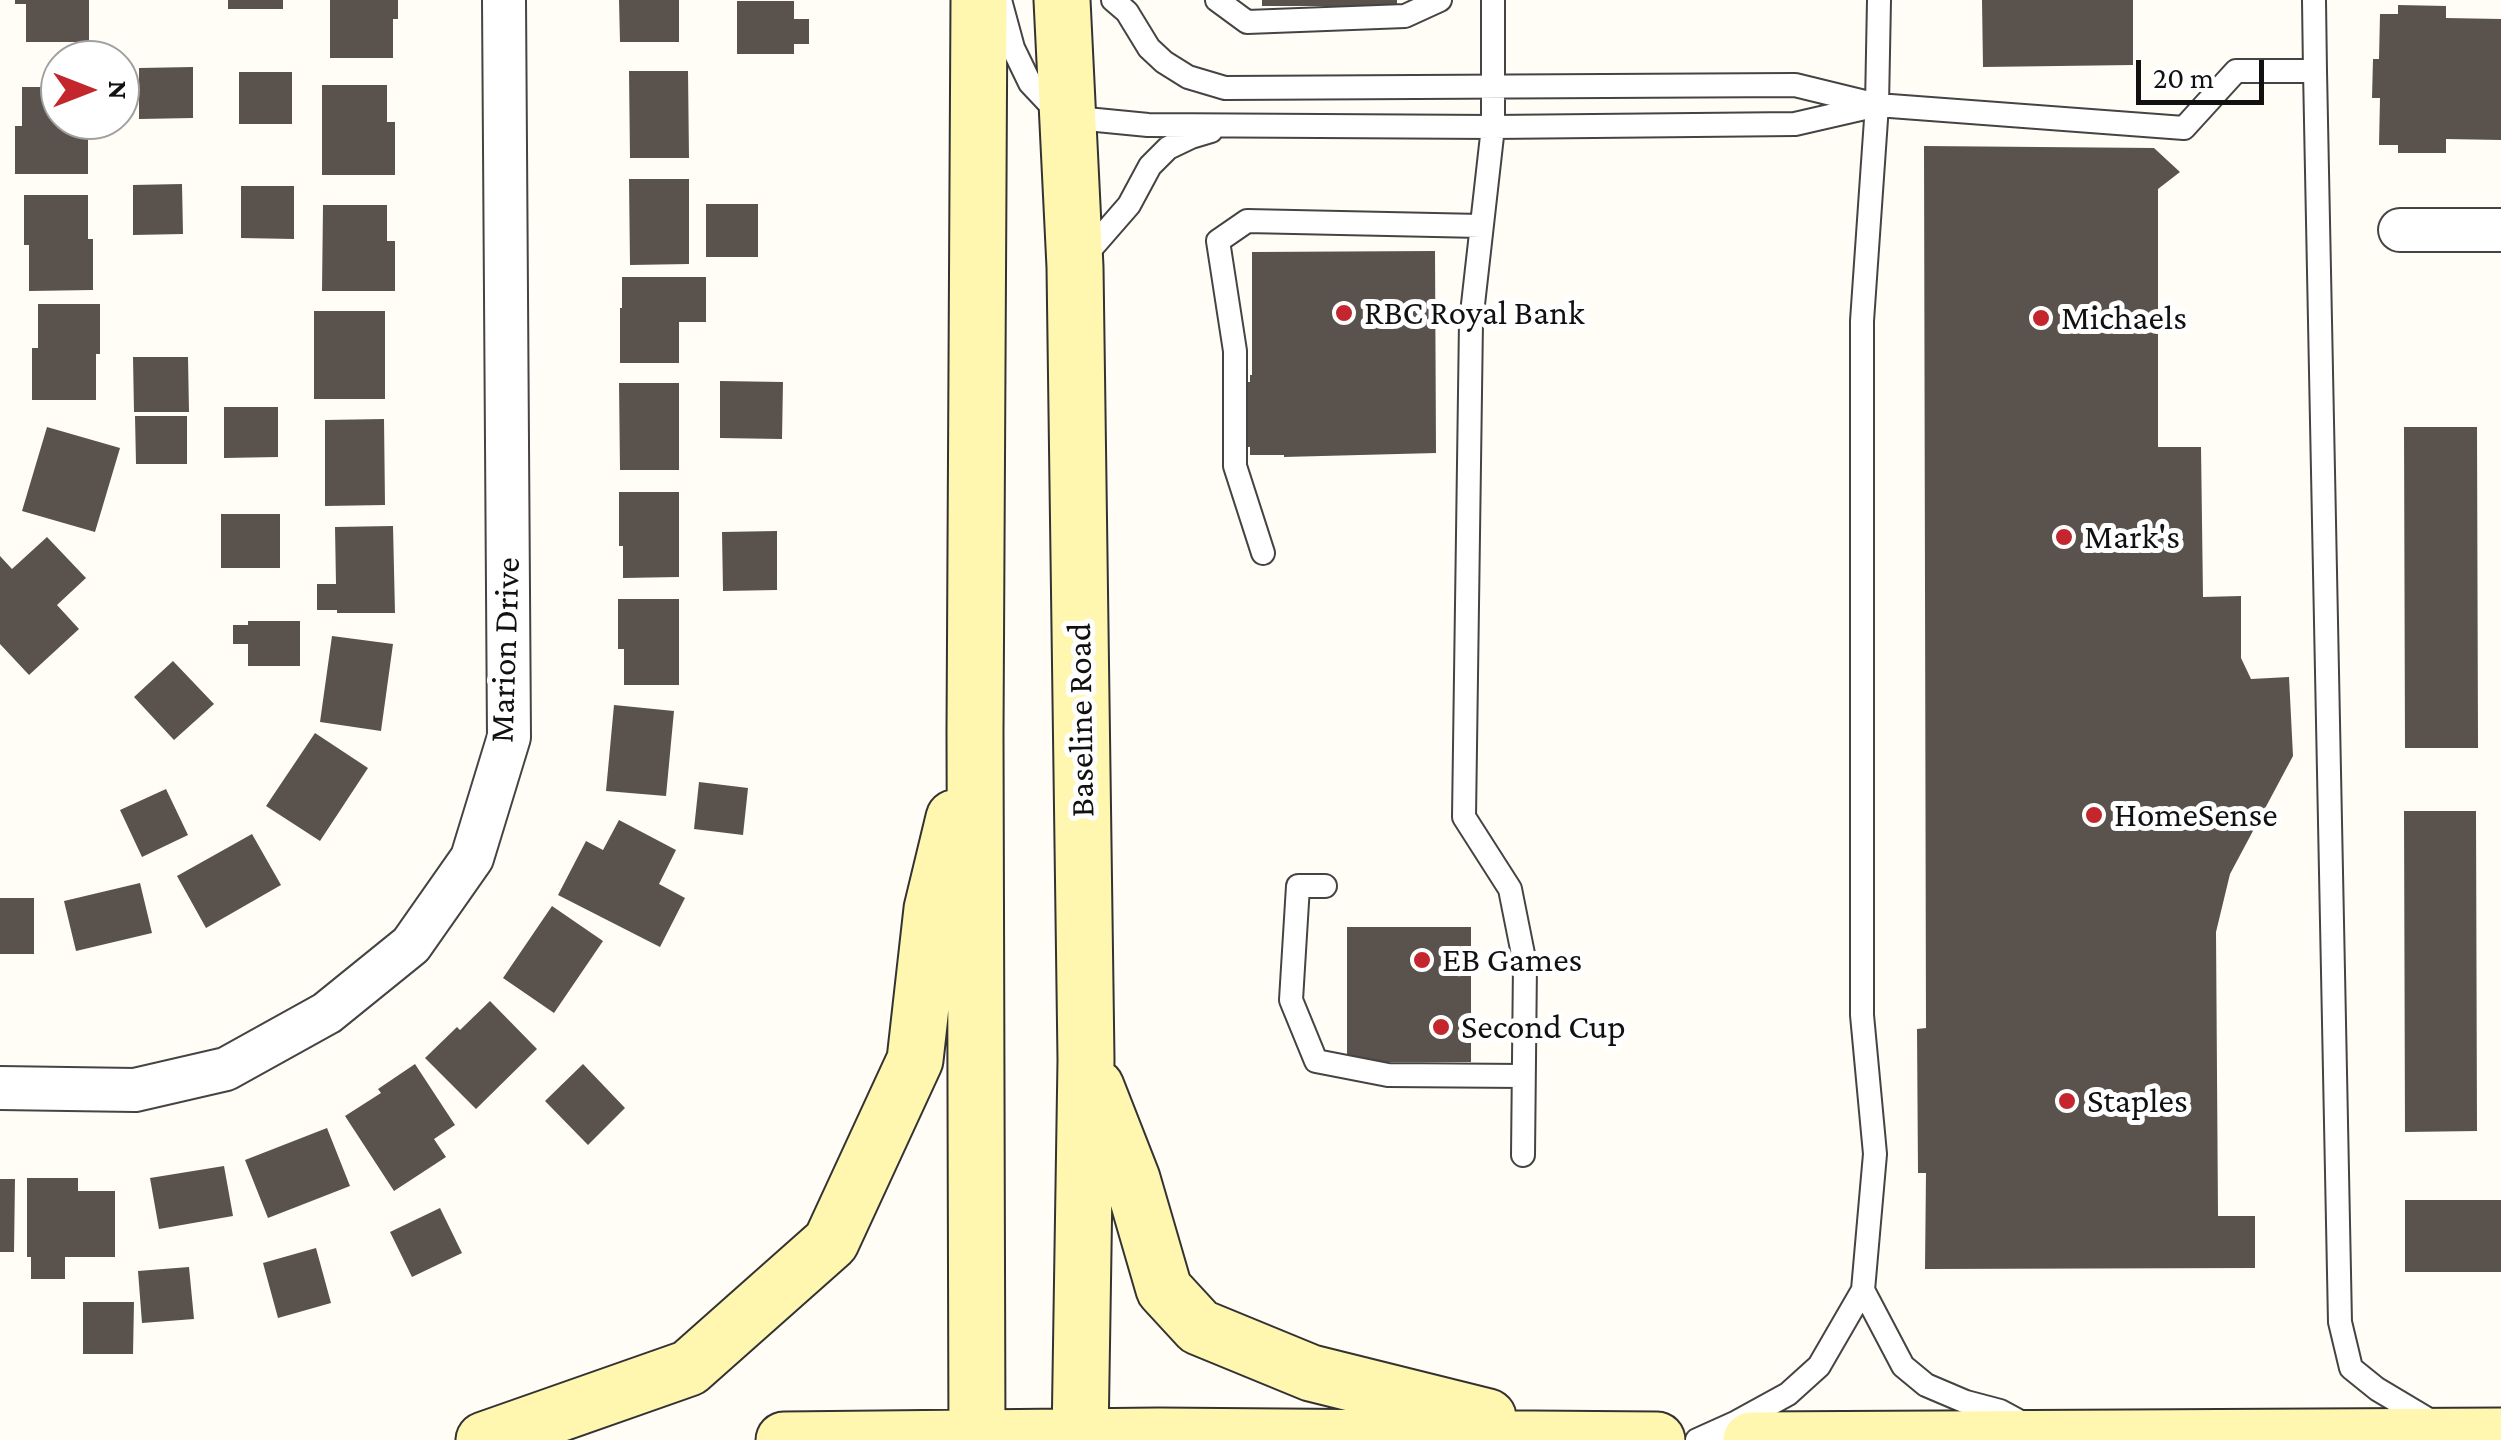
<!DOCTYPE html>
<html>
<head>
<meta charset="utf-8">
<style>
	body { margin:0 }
	#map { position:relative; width:2501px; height:1440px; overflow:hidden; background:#fffdf5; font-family:"Crimson Pro",serif }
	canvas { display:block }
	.north { position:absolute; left:40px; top:40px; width:100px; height:100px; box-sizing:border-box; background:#fff; border:2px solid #a0a0a0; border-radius:50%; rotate:90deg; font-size:28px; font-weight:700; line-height:40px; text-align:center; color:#111 }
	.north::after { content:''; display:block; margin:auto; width:35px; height:45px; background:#c4262e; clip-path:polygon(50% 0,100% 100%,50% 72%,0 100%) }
	.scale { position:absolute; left:2136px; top:60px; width:128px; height:45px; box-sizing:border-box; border:5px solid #111; border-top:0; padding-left:12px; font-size:30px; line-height:35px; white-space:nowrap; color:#111; -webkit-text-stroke:8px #fff; paint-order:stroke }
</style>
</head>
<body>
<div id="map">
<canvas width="2501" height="1440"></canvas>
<div class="north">N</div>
<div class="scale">20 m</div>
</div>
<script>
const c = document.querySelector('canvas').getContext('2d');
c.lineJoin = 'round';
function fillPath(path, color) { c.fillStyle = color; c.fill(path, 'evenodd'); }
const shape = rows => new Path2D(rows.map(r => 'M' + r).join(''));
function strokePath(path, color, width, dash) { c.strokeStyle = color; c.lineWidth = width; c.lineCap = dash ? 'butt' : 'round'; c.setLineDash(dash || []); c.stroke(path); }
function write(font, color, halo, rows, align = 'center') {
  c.font = font + ' "Crimson Pro",serif'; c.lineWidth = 10; c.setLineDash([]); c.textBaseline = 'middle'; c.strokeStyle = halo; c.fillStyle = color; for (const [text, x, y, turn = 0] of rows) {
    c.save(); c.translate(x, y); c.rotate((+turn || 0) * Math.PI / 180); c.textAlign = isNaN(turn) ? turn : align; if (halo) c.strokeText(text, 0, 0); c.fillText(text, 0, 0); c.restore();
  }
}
fillPath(shape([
	[15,0,89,0,89,42,26,42,26,4,15,4],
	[228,0,283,0,283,9,228,9],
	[330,0,398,0,398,19,393,19,393,58,330,58],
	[619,0,679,0,679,42,620,42],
	[1262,0,1397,0,1397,6,1262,6],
	[1982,0,2133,0,2133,65,1983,67],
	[737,1,794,1,794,19,809,19,809,44,794,44,794,54,737,54],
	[2398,5,2446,6,2446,18,2501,19,2501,140,2446,139,2446,153,2398,153,2398,145,2379,145,2380,98,2372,98,2373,59,2379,59,2380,14,2398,14],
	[193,67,193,118,139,119,139,68],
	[629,71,688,71,689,158,630,158],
	[239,72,292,72,292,124,239,124],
	[322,85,387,85,387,122,395,122,395,175,322,175],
	[22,87,60,87,60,120,88,120,88,174,15,174,15,126,22,126],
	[1924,146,2154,148,2180,172,2158,189,2158,447,2201,447,2203,597,2241,596,2241,658,2251,679,2289,677,2293,756,2230,874,2216,932,2218,1216,2255,1216,2255,1268,1925,1269,1926,1173,1918,1173,1917,1029,1926,1028],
	[629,179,689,179,689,264,630,265],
	[182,184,183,234,133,235,133,185],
	[241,186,294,186,294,239,241,238],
	[24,195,88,195,88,239,93,239,93,290,29,291,29,245,24,245],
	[706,204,758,204,758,257,706,257],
	[323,205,387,205,387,241,395,241,395,291,322,291],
	[1435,251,1436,453,1284,457,1284,455,1250,455,1250,447,1237,447,1236,382,1250,382,1250,375,1252,375,1252,252],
	[622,277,706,277,706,322,679,322,679,363,620,363,620,308,622,308],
	[38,304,100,304,100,354,96,354,96,400,32,400,32,348,38,348],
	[314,311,385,311,385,399,314,399],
	[133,357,188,357,189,412,134,412],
	[720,381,783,382,782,439,720,438],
	[619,383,679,383,679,470,620,470],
	[224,407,278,407,278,457,224,458],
	[135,416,187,416,187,464,136,464],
	[384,419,385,505,325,506,325,420],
	[47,427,120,448,95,532,22,511],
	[2404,427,2477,427,2478,748,2405,748],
	[619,492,679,492,679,577,623,578,623,546,619,546],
	[221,514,280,514,280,568,221,568],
	[393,526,395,613,337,613,337,610,317,610,317,584,336,584,335,527],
	[777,531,777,590,723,591,722,532],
	[47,537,86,578,57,605,79,629,29,675,0,644,0,556,12,569],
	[618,599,679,599,679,685,624,685,624,649,618,649],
	[248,621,300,621,300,666,248,666,248,644,233,644,233,625,248,625],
	[332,636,393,644,381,731,320,722],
	[173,661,214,704,174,740,134,697],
	[614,705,674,711,666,796,606,791],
	[315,733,368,768,320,841,266,806],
	[699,782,748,788,743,835,694,829],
	[166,789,188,835,142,857,120,810],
	[2404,811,2476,811,2477,1131,2405,1132],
	[619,820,676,850,659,884,685,898,660,947,558,895,586,841,603,850],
	[252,834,281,885,206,928,177,876],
	[140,883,152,933,76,951,64,901],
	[0,898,34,898,34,954,0,954],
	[552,906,603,941,554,1013,503,978],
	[1347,927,1471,927,1471,1062,1347,1062],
	[490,1001,537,1049,476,1109,425,1058,457,1027,460,1030],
	[415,1064,455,1125,434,1139,446,1157,394,1191,345,1116,381,1093,378,1089],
	[583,1064,625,1108,588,1145,545,1101],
	[327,1128,350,1186,268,1218,245,1160],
	[224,1166,233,1216,159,1229,150,1178],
	[27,1178,78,1178,78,1191,115,1191,115,1257,65,1257,65,1279,31,1279,31,1257,27,1257],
	[0,1179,15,1179,14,1252,0,1252],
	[2405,1200,2501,1200,2501,1272,2405,1272],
	[440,1208,462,1253,412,1277,390,1232],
	[316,1248,331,1303,278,1318,263,1263],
	[189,1267,194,1319,142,1323,138,1271],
	[83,1302,134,1302,133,1354,83,1354]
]), '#5a524d');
const service = shape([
	[1000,0,1013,48,1030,83,1046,100,1066,117,1148,125,1493,127,1795,124,1869,107],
	[1113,0,1127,12,1149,48,1164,62,1188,77,1225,88,1795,85,1877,105,2184,128,2236,71,2315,71,2340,1322,2351,1368,2377,1389,2434,1423],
	[1217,0,1247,22,1405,16,1440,0],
	[1493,0,1493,127,1471,322,1464,817,1510,889,1525,964,1523,1155],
	[2314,0,2315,71],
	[1082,259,1129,205,1150,166,1168,148,1191,137,1211,131],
	[1263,553,1235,466,1235,351,1218,241,1247,221,1481,226],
	[1325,886,1298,886,1291,1000,1316,1061,1388,1075,1523,1076],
	[1863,1290,1903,1366,1926,1385,1966,1402,2000,1411,2024,1424],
	[1697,1440,1737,1422,1788,1394,1819,1366,1863,1290,1875,1154,1862,1015,1862,321,1877,105,1879,0]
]);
const minor = shape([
	[2400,230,2501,230],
	[0,1088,135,1090,226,1069,327,1013,411,945,472,858,509,737,504,0]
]);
const secondary = shape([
	[1062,0,1075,267,1086,1060,1080,1440],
	[1096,1087,1132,1179,1164,1289,1199,1327,1311,1373,1488,1417],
	[484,1440,689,1368,831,1242,915,1060,932,909,954,818],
	[784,1440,1159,1436,1657,1440],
	[977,1440,975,732,979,0],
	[1751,1440,2501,1436]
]);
strokePath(service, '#444', 26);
strokePath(minor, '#444', 46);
strokePath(secondary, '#333', 59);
strokePath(service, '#fff', 22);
strokePath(minor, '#fff', 42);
strokePath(secondary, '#fff6b0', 55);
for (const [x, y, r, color] of [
	[1344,313,10,"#c4262e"],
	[2041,318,10,"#c4262e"],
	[2064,537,10,"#c4262e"],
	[2094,815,10,"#c4262e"],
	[1422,960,10,"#c4262e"],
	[1441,1027,10,"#c4262e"],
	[2067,1101,10,"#c4262e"]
]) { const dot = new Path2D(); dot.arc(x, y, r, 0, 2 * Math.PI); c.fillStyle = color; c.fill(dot); strokePath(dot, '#fff', 4); }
write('35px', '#111', '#fff', [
	["RBC Royal Bank",1364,313],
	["Michaels",2061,318],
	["Mark's",2084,537],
	["HomeSense",2114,815],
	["EB Games",1442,960],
	["Second Cup",1461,1027],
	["Staples",2087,1101]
], 'left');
write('35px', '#111', '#fff', [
	["Marion Drive",505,650,-88],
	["Baseline Road",1081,720,-91]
]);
</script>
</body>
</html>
